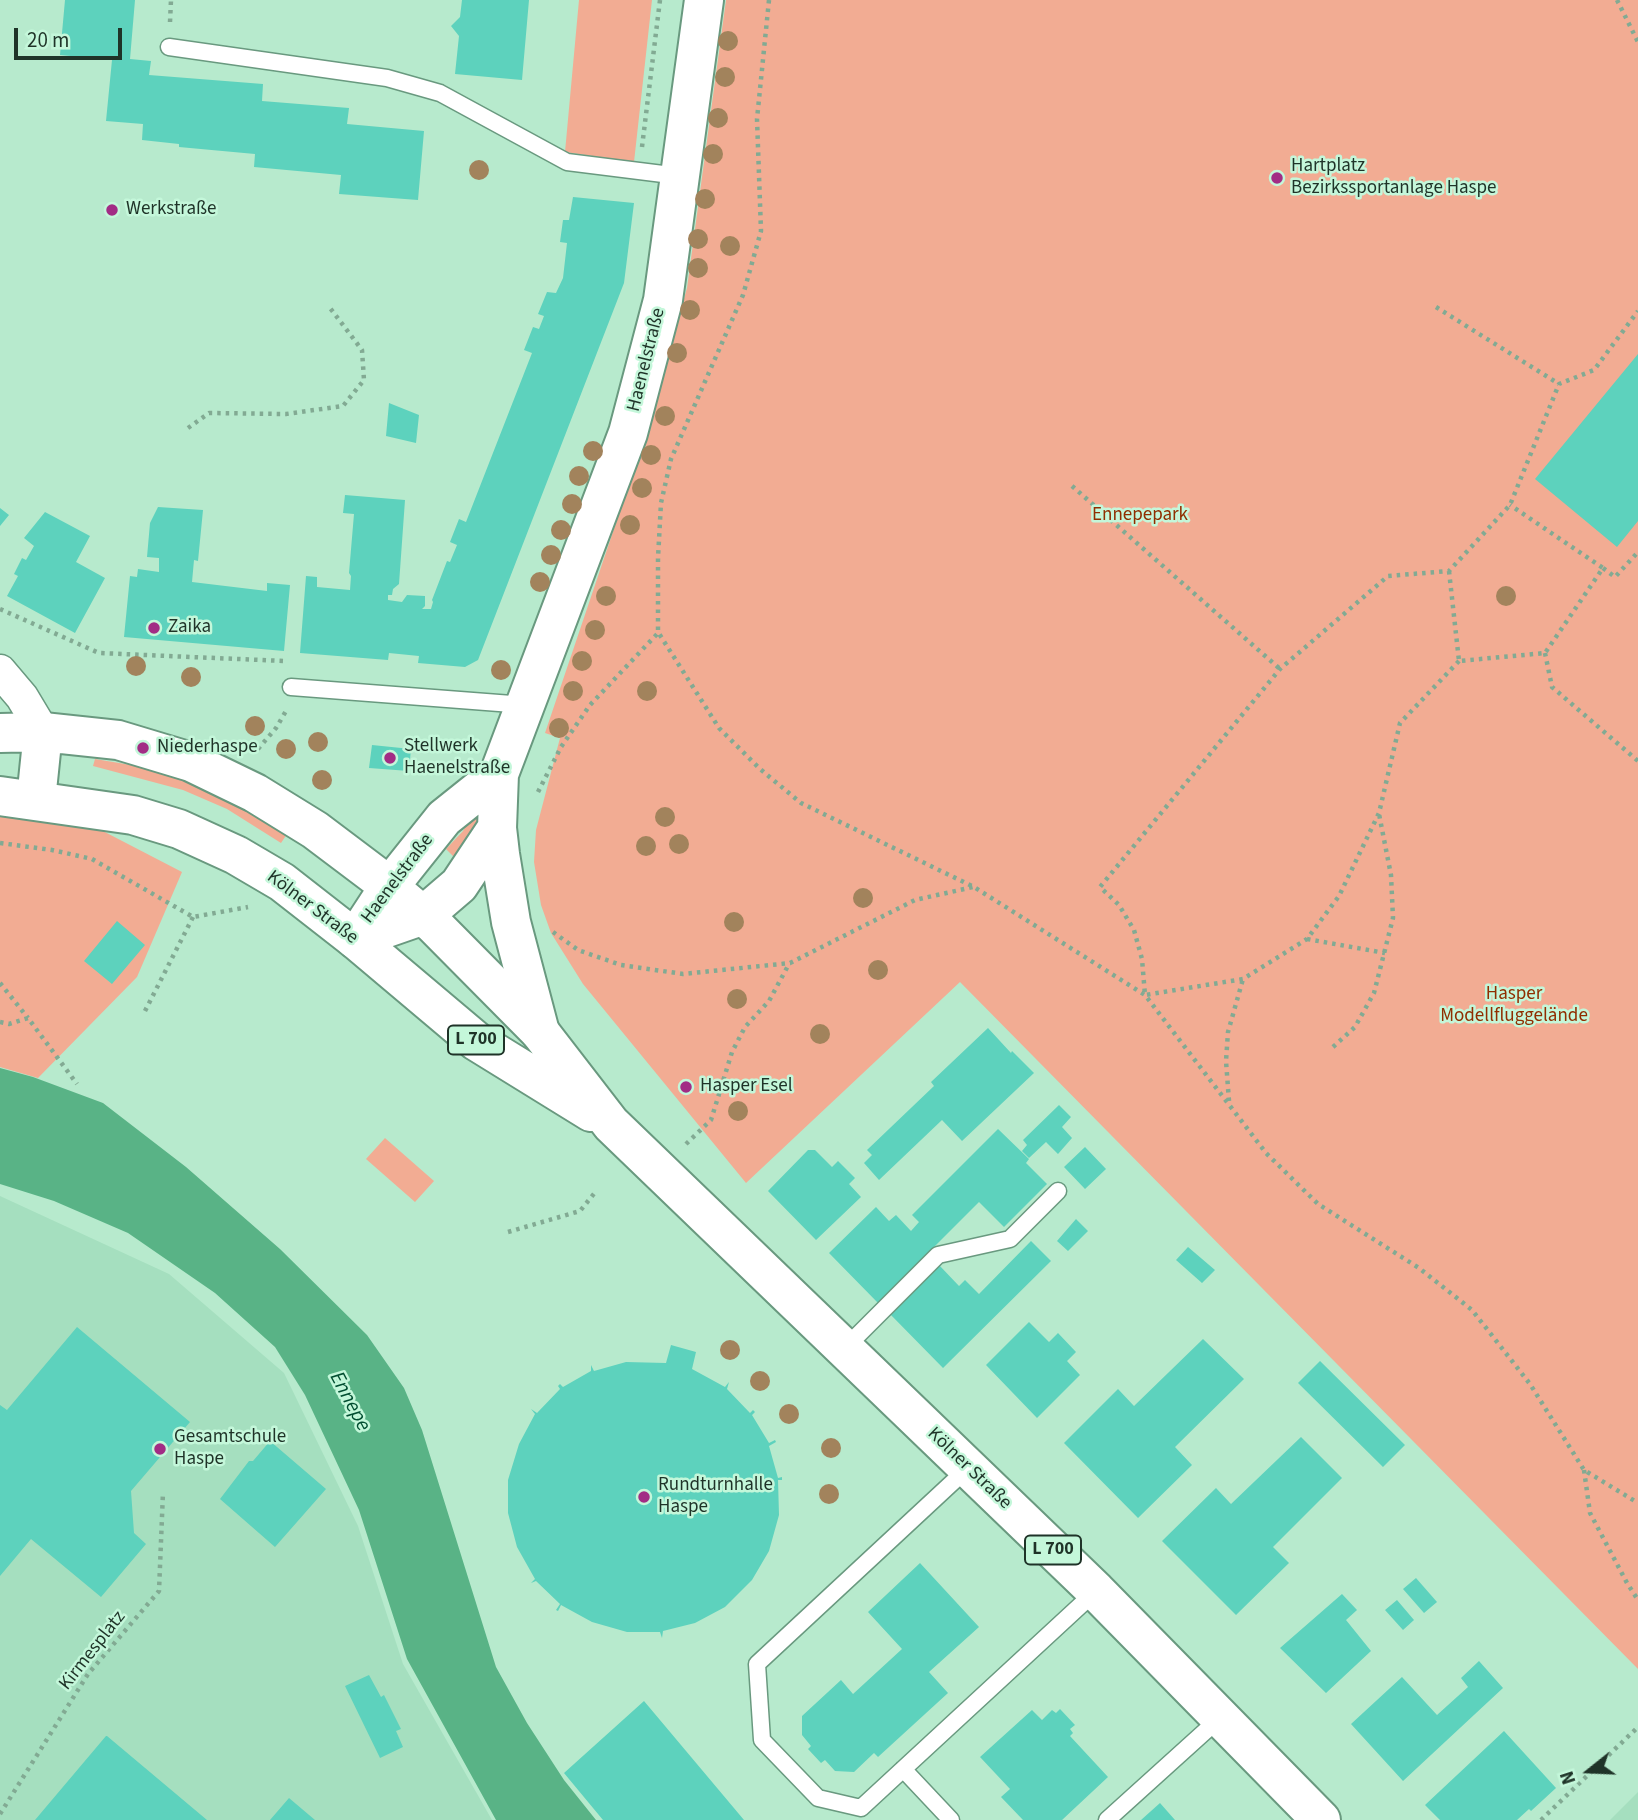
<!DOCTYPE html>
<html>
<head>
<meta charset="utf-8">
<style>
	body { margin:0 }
	#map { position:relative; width:1638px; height:1820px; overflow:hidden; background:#b7eacd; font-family:"Source Sans 3",sans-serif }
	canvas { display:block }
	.north { position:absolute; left:1554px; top:1736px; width:70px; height:70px; -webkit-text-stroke:5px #c4f7da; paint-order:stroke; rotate:252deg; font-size:19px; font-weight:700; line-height:28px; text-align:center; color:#1f3328 }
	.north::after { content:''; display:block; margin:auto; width:24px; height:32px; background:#1f3328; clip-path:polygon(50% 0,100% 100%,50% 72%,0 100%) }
	.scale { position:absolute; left:14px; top:28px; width:108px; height:32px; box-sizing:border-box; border:4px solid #1f3328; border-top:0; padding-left:9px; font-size:21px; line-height:24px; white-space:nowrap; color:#1f3328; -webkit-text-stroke:5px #c4f7da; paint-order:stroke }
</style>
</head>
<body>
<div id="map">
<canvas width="1638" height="1820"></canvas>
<div class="north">N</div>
<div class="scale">20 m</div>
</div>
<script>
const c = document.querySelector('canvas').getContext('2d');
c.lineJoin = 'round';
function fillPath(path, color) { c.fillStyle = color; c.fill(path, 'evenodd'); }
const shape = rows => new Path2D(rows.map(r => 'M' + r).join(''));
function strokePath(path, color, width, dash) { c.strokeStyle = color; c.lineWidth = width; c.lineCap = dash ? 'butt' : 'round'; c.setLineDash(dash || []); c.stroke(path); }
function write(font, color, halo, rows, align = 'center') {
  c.font = font + ' "Source Sans 3",sans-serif'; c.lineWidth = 5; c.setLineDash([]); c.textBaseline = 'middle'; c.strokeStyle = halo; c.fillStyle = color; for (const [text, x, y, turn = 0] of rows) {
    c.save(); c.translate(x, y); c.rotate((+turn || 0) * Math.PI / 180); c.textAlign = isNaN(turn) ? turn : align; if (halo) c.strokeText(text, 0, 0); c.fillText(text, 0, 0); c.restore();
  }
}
fillPath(shape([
	[0,1196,169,1274,284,1373,358,1526,403,1664,492,1820,0,1820],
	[1638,1792,1638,1820,1610,1820]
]), '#a5dfbf');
fillPath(shape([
	[579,0,652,0,634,162,565,152],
	[726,0,1638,0,1638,1669,960,982,746,1183,583,984,551,933,541,905,534,862,536,830,560,738,545,733,644,440,687,288],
	[95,759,137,766,183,780,235,803,287,834,281,843,227,809,183,790,93,766],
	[479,803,488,806,458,861,446,849,463,831],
	[0,812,99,829,182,872,137,977,38,1078,0,1067],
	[385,1138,434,1181,415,1202,366,1159]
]), '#f2ac93');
fillPath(shape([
	[0,1068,33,1077,103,1103,186,1167,280,1249,367,1335,404,1388,422,1430,496,1667,527,1723,564,1780,596,1820,496,1820,407,1659,359,1510,305,1395,275,1347,215,1293,128,1233,54,1201,0,1184]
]), '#59b386');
fillPath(shape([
	[65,0,135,0,130,59,151,61,149,75,263,84,262,101,349,108,347,124,424,131,418,200,339,194,341,175,254,167,255,154,179,147,179,144,142,140,143,124,106,121,112,60,60,55],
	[462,0,529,0,522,80,455,74,459,36,451,26,460,17],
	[573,197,634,203,624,283,478,660,465,667,418,663,419,656,389,653,388,660,300,653,306,576,317,577,317,587,350,590,351,576,349,573,354,514,343,513,345,495,405,500,399,584,393,589,392,595,388,595,388,600,402,602,407,595,425,596,425,606,422,609,431,609,433,602,432,600,447,561,450,562,457,545,450,542,459,519,466,522,532,353,524,350,533,327,539,329,544,316,538,314,547,292,556,293,563,278,567,243,560,242,563,220,569,220],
	[1638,354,1638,521,1617,547,1535,479],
	[389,403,419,415,416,443,386,436],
	[158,507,203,510,198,561,194,560,192,582,267,591,267,583,290,585,284,651,124,637,130,576,137,577,138,569,159,572,159,558,147,557,150,523],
	[0,508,9,515,0,526],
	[45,512,90,536,76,562,105,578,75,633,7,596,18,576,14,574,22,558,26,560,34,546,24,538],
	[372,745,411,749,409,771,369,768],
	[117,921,145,945,112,984,84,961],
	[988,1028,1011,1053,1012,1051,1034,1073,962,1141,942,1120,879,1180,864,1163,872,1155,867,1150,934,1086,931,1082],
	[1059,1105,1071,1117,1062,1127,1072,1138,1058,1154,1046,1142,1029,1158,1022,1151,1027,1145,1023,1140],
	[998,1129,1029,1159,1026,1163,1047,1184,1004,1227,979,1202,878,1303,829,1253,876,1207,889,1221,896,1215,911,1231,919,1222,912,1215],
	[1085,1147,1106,1169,1085,1189,1064,1167],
	[808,1150,815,1150,832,1167,838,1161,855,1178,849,1184,861,1197,816,1240,768,1191],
	[1076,1219,1088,1231,1068,1251,1057,1241],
	[1031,1241,1051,1261,943,1368,889,1313,939,1265,959,1286,965,1280,979,1294],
	[1188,1247,1215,1270,1202,1283,1176,1260],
	[1029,1322,1049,1342,1058,1333,1076,1352,1067,1361,1080,1375,1037,1418,986,1365],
	[77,1327,190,1422,131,1491,134,1533,146,1544,101,1597,31,1539,0,1576,0,1405,7,1410],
	[1203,1339,1244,1379,1175,1447,1192,1465,1138,1518,1064,1443,1118,1389,1134,1406],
	[671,1345,696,1352,692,1369,725,1387,729,1382,727,1389,750,1413,753,1410,755,1412,752,1415,769,1443,775,1440,776,1442,769,1446,778,1478,782,1477,782,1480,778,1480,779,1515,769,1551,752,1580,725,1607,695,1623,663,1631,662,1638,660,1632,627,1632,592,1622,561,1605,558,1611,556,1610,560,1604,536,1581,531,1583,535,1579,517,1547,508,1513,508,1480,519,1444,535,1414,531,1409,537,1413,560,1389,558,1386,560,1384,563,1387,591,1371,591,1365,594,1371,626,1362,666,1363],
	[1320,1361,1405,1445,1383,1467,1298,1383],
	[1301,1437,1342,1478,1273,1547,1289,1563,1236,1615,1162,1541,1216,1488,1231,1504],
	[270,1441,326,1489,275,1547,220,1499,249,1461,253,1461],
	[920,1563,979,1627,929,1672,948,1693,878,1757,874,1753,854,1772,835,1771,825,1760,821,1763,808,1749,811,1746,802,1735,802,1716,841,1680,853,1694,902,1649,868,1612],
	[1416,1578,1437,1602,1424,1613,1403,1589],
	[1342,1594,1357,1610,1346,1620,1371,1651,1326,1693,1280,1648],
	[1397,1600,1414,1620,1403,1630,1385,1610],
	[1479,1661,1503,1688,1403,1781,1351,1724,1402,1677,1437,1715,1468,1687,1461,1678],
	[369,1675,381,1697,384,1695,401,1729,396,1731,403,1747,380,1758,345,1686],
	[644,1701,744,1820,603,1820,564,1773],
	[1060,1709,1075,1725,1070,1729,1073,1733,1070,1736,1108,1777,1062,1820,1023,1820,1001,1797,1010,1789,980,1757,1032,1710,1042,1720,1052,1710,1056,1713],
	[1504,1731,1556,1788,1531,1811,1529,1809,1517,1820,1440,1820,1425,1805],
	[106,1736,107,1736,207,1820,35,1820],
	[289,1798,315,1820,270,1820],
	[1160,1803,1175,1820,1141,1820]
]), '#5dd2bd');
const lane = shape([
	[169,47,387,78,440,93,567,162,679,176],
	[291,687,525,705],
	[845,1348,938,1255,1010,1239,1058,1191],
	[968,1468,757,1664,762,1740,818,1798,861,1808,1096,1591],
	[903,1769,951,1820],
	[1107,1820,1221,1717]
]);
const street = shape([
	[0,671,22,697,43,732]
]);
const secondary = shape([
	[355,939,389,887,444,818,499,774],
	[355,939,424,915,459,885,497,828],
	[540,1032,511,922,500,854,497,828,499,774,628,433,663,300,704,0]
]);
const primary = shape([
	[0,733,43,732,118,740,191,762,255,793,315,830,376,876,433,924,540,1032,611,1124,1096,1591,1321,1820],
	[0,796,133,815,179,829,236,855,282,882,355,939,476,1041,591,1112],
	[36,800,43,732]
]);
strokePath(lane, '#69997f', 19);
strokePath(street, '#69997f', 35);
strokePath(secondary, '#69997f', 42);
strokePath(primary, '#69997f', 42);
strokePath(shape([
	[769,0,757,119,761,231,743,295,671,459,661,503,658,558,658,632,719,728,760,769,801,803,974,887,1145,995,1266,1153,1318,1204,1419,1268,1472,1310,1530,1384,1584,1470,1638,1503],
	[1617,0,1638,42],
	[170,22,171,0],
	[642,147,660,0],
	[1436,307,1559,384],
	[188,428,209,413,286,414,343,406,364,380,362,350,330,308],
	[1072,486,1280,669],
	[1603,568,1615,577,1638,552],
	[1449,571,1459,661,1545,653,1603,568,1510,505],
	[0,609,99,653,284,661],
	[1545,653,1552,687,1638,761],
	[1459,661,1400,723,1379,813,1339,896,1307,939,1243,979,1145,995,1142,959,1134,930,1119,905,1100,887,1280,669,1388,576,1449,571,1510,505,1559,384,1594,370,1638,311],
	[258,749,276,728,286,711],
	[538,792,561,747,590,705,658,633],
	[0,843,52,850,92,859,193,917,248,907],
	[553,932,578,950,621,965,683,974,790,963,915,900,973,887],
	[1307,939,1385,953],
	[0,983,28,1018],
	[145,1011,193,917],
	[0,1022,9,1024,28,1018,77,1084],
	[1333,1047,1355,1027,1374,993,1393,918,1391,875,1379,814],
	[1229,1101,1226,1061,1228,1032,1243,979],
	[686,1144,711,1120,732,1052,745,1027,769,1001,789,964],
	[508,1232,580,1211,597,1190],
	[1584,1470,1590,1513,1627,1583,1638,1600],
	[0,1814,88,1674,159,1591,163,1492],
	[1541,1820,1638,1727]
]), '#82aa93', 4.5, [3.5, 5]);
strokePath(lane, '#fff', 16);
strokePath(street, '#fff', 32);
strokePath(secondary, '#fff', 38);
strokePath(primary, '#fff', 38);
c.fillStyle = '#a2835c';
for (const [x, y] of [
	[728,41],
	[725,77],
	[718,118],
	[713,154],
	[479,170],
	[705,199],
	[698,239],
	[730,246],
	[698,268],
	[690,310],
	[677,353],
	[665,416],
	[593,451],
	[651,455],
	[579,476],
	[642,488],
	[572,504],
	[630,525],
	[561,530],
	[551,555],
	[540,582],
	[606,596],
	[1506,596],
	[595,630],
	[582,661],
	[136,666],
	[501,670],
	[191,677],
	[573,691],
	[647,691],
	[255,726],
	[559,728],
	[318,742],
	[286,749],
	[322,780],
	[665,817],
	[679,844],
	[646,846],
	[863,898],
	[734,922],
	[878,970],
	[737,999],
	[820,1034],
	[738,1111],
	[730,1350],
	[760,1381],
	[789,1414],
	[831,1448],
	[829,1494]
]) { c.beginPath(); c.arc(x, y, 10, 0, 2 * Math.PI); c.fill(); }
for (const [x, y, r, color] of [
	[1277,178,7,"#a22c85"],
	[112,210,7,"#a22c85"],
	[154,628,7,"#a22c85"],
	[143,748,7,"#a22c85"],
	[390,758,7,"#a22c85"],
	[686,1087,7,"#a22c85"],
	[160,1449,7,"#a22c85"],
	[644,1497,7,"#a22c85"]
]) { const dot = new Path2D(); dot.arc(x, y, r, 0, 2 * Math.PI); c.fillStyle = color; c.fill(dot); strokePath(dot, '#c4f7da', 2.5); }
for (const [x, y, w] of [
	[476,1040,56],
	[1053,1550,56]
]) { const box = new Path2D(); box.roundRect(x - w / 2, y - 14.5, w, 29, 5); c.fillStyle = '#c4f7da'; c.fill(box); strokePath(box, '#1f3328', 2); }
write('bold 18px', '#1f3328', null, [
	["L 700",476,1040],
	["L 700",1053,1550]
]);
write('19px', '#1f3328', '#c4f7da', [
	["Hartplatz",1291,167],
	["Bezirkssportanlage Haspe",1291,189],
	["Werkstraße",126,210],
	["Zaika",168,628],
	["Stellwerk",404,747],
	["Haenelstraße",404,769],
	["Niederhaspe",157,748],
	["Hasper Esel",700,1087],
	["Gesamtschule",174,1438],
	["Haspe",174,1460],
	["Rundturnhalle",658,1486],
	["Haspe",658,1508]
], 'left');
write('19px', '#1f3328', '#c4f7da', [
	["Haenelstraße",647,360,-76],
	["Haenelstraße",398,879,-53],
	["Kölner Straße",312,908,37],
	["Kölner Straße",969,1469,44],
	["Kirmesplatz",93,1651,-52]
]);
write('19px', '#902e00', '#c4f7da', [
	["Ennepepark",1140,516],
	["Hasper",1514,995],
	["Modellfluggelände",1514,1017]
]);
write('italic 21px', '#024e31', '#c4f7da', [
	["Ennepe",349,1402,62]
]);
</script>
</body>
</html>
